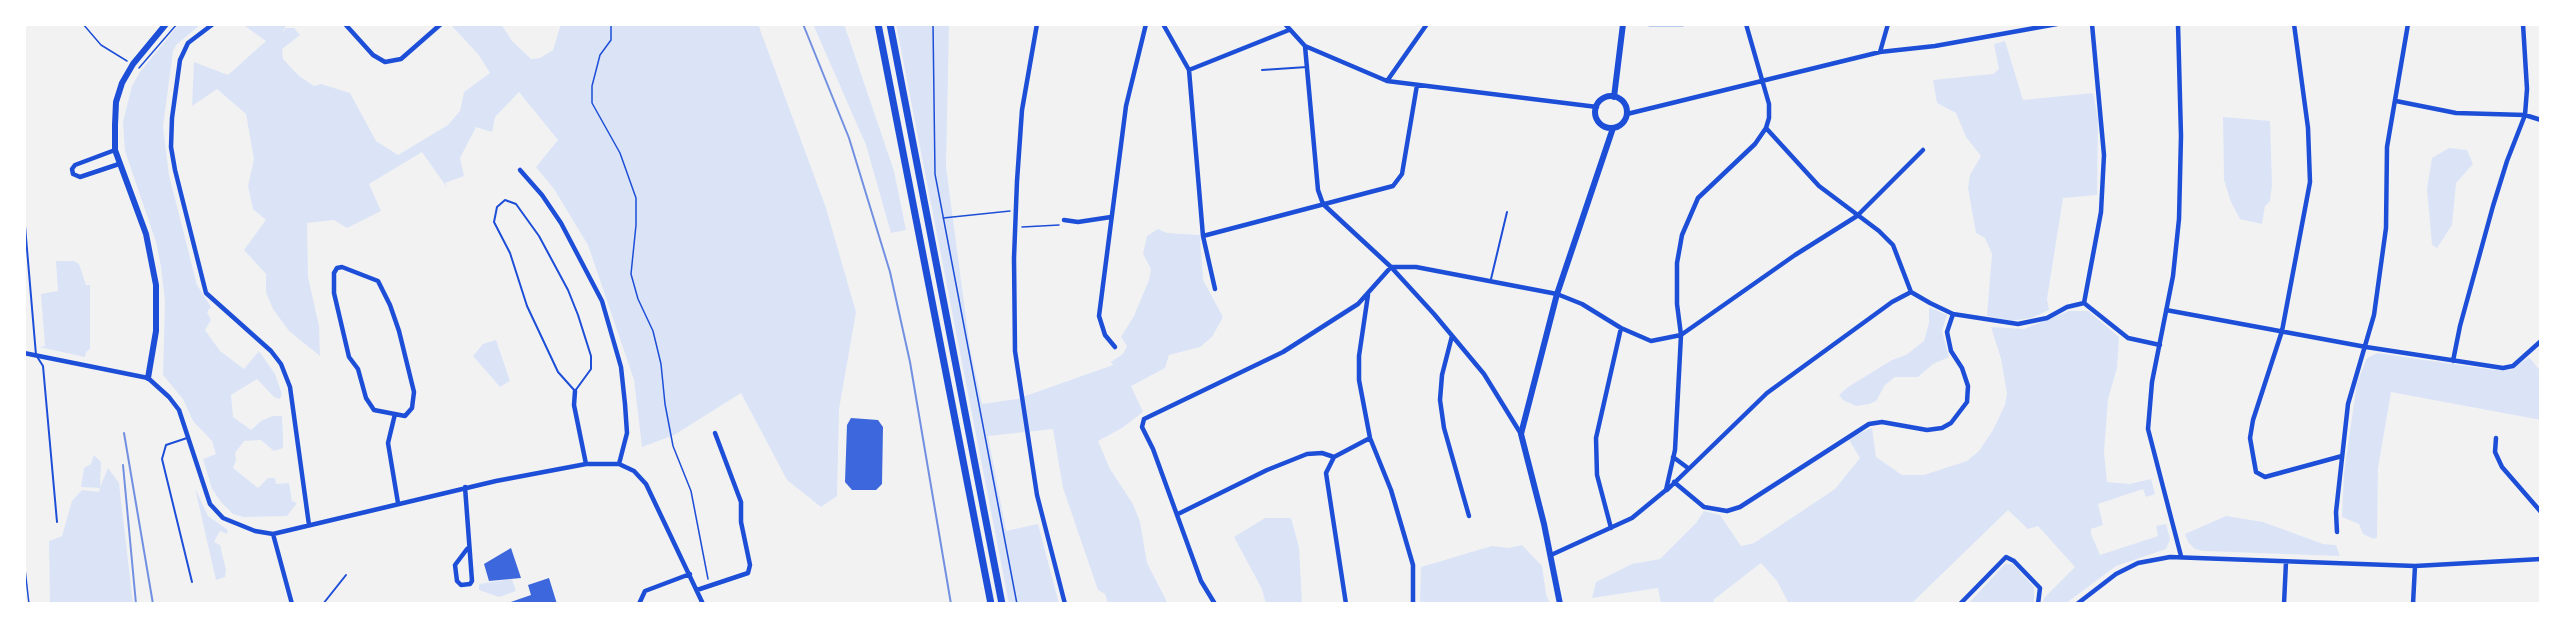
<!DOCTYPE html>
<html>
<head>
<meta charset="utf-8">
<style>
	body { margin:0 }
	#map { position:relative; width:2565px; height:628px; overflow:hidden; background:#f2f2f2; font-family:Arial,sans-serif }
	canvas { display:block }
	.frame { position:absolute; inset:0; border:26px solid #fff; pointer-events:none }
</style>
</head>
<body>
<div id="map">
<canvas width="2565" height="628"></canvas>
<div class="frame"></div>
</div>
<script>
const c = document.querySelector('canvas').getContext('2d');
c.lineJoin = 'round';
function fillPath(path, color) { c.fillStyle = color; c.fill(path, 'evenodd'); }
const shape = rows => new Path2D(rows.map(r => 'M' + r).join(''));
function strokePath(path, color, width, dash) { c.strokeStyle = color; c.lineWidth = width; c.lineCap = dash ? 'butt' : 'round'; c.setLineDash(dash || []); c.stroke(path); }
fillPath(shape([
	[179,24,201,24,176,45,173,51,163,127,169,175,197,285,211,307,207,312,211,320,205,330,220,351,244,369,259,351,275,374,282,394,280,399,274,397,257,379,231,395,233,417,251,430,261,421,273,416,282,416,283,434,283,448,274,451,261,440,244,441,235,453,236,460,233,468,258,488,268,478,275,478,276,484,289,483,292,501,297,503,287,516,244,517,233,514,221,502,212,489,203,459,216,454,212,441,193,421,183,399,163,375,165,301,161,267,156,242,125,151,123,122,132,86,140,72],
	[242,24,287,24,281,35,286,28,294,28,300,35,282,49,283,59,299,76,314,86,321,84,350,93,376,141,398,155,448,125,460,111,464,92,490,73,478,54,450,24,501,24,512,41,531,59,540,58,553,50,561,24,758,24,826,208,856,312,839,409,837,496,821,507,787,480,741,393,674,435,642,447,634,380,588,245,554,189,536,167,558,140,519,92,495,117,492,132,476,127,460,158,464,176,445,183,448,189,422,152,369,184,381,211,347,228,334,220,307,223,308,277,319,326,320,356,289,331,273,309,266,292,266,274,244,250,266,220,253,209,248,186,254,159,246,114,217,89,192,106,194,62,228,75,266,41],
	[813,24,844,24,894,171,906,230,891,233,866,145],
	[896,24,949,24,946,167,970,348,982,404,1017,399,1113,365,1111,362,1123,354,1127,346,1121,337,1134,316,1149,280,1151,269,1143,254,1147,236,1158,229,1167,233,1200,235,1203,280,1223,317,1212,337,1200,347,1169,355,1165,368,1131,386,1143,412,1122,428,1098,441,1110,469,1133,504,1140,522,1147,563,1168,604,1108,604,1105,594,1098,590,1063,488,1053,429,988,436,1006,531,1038,524,1059,604,1009,604],
	[2005,41,2023,100,2093,93,2098,119,2097,195,2063,198,2047,299,2049,310,2031,318,2011,321,1987,316,1992,254,1985,238,1976,233,1968,188,1970,175,1981,156,1966,137,1956,113,1937,103,1933,80,1993,74,1999,69,1994,44],
	[2223,117,2270,121,2272,185,2270,201,2265,206,2262,224,2240,219,2231,202,2224,180],
	[2449,148,2467,150,2473,164,2456,183,2452,225,2437,248,2432,245,2427,189,2432,158],
	[56,261,74,261,79,264,86,285,90,285,90,349,86,352,85,357,39,347,45,346,41,294,58,291],
	[1929,307,1947,315,1942,331,1949,357,1933,364,1918,377,1895,377,1885,385,1876,401,1869,404,1856,406,1843,400,1839,395,1848,387,1892,360,1906,355,1924,341,1929,323],
	[2069,311,2088,311,2119,337,2117,368,2108,399,2104,452,2107,482,2130,484,2151,479,2155,494,2146,497,2143,489,2098,504,2103,525,2091,529,2091,534,2100,555,2158,536,2156,526,2166,524,2170,539,2166,549,2116,566,2065,604,2042,604,2044,598,2075,567,2038,526,2028,529,2008,510,1913,602,1914,604,1789,604,1777,581,1761,563,1713,600,1716,604,1661,604,1658,588,1592,598,1596,582,1632,564,1660,559,1696,523,1704,511,1720,515,1741,546,1754,543,1835,489,1860,458,1848,438,1872,428,1876,457,1902,475,1924,475,1967,461,1979,451,1993,430,2005,405,2007,393,2001,359,1991,327,2024,329],
	[496,340,510,381,500,387,473,356,483,344],
	[2377,353,2494,370,2511,370,2529,357,2541,372,2541,420,2391,392,2378,468,2377,537,2374,539,2363,534,2359,524,2342,517,2344,473,2357,383,2367,358],
	[94,455,101,462,100,487,108,468,119,483,133,604,50,604,49,541,62,536,72,501,82,490,99,492,100,488,81,487,84,468,91,464],
	[195,488,208,516,228,530,227,534,220,531,214,542,220,545,226,570,225,577,216,580],
	[2226,516,2263,522,2323,544,2336,545,2340,556,2204,551,2195,549,2188,542,2185,534],
	[1265,518,1291,518,1299,547,1302,604,1266,604,1262,589,1234,537],
	[1522,545,1542,566,1546,594,1550,604,1420,604,1421,567,1492,546,1509,548],
	[2005,564,2013,564,2034,587,2034,604,1968,604],
	[512,579,516,591,499,597,479,590,479,584]
]), '#dbe4f7');
fillPath(shape([
	[851,418,878,420,883,427,882,484,876,490,852,490,845,482,847,425],
	[511,548,521,578,489,581,484,564],
	[549,578,557,604,505,604,531,595,528,585]
]), '#3d67dc');
strokePath(shape([
	[83,24,101,45,127,61],
	[611,24,611,40,600,55,592,86,592,103,620,153,636,198,636,225,631,274,638,299,653,331,661,364,665,404,673,446,691,491,708,579],
	[933,24,935,174,1017,604],
	[139,68,177,24],
	[943,218,1010,211],
	[1022,227,1059,225],
	[24,560,29,604]
]), '#1d4ed8', 1.5);
strokePath(shape([
	[1262,70,1307,67],
	[505,200,516,204,539,236,568,290,578,315,591,356,591,369,575,391,558,372,527,306,510,253,494,222,497,207,505,200],
	[24,214,36,355,43,366,57,522],
	[1491,279,1507,212],
	[187,438,166,445,162,459,192,582],
	[323,604,346,575]
]), '#1d4ed8', 2);
strokePath(shape([
	[213,24,188,43,180,60,172,118,171,147,175,170,206,293,271,351,281,364,290,387,309,525],
	[345,24,373,55,385,62,401,59,441,24],
	[1037,24,1022,110,1017,181,1014,258,1015,351,1037,495,1065,604],
	[1163,24,1189,70,1203,236,1215,289],
	[1285,24,1305,46,1387,81,1597,107],
	[1649,24,1683,24],
	[2178,24,2181,136,2179,219,2173,276,2152,382,2148,429,2181,556],
	[2294,24,2308,128,2310,182,2282,331,2253,420,2250,438,2256,472,2265,477,2342,456],
	[1305,46,1318,190,1323,204,1391,267,1434,314,1484,374,1521,434],
	[1880,52,1888,24],
	[1189,70,1289,30],
	[1387,81,1427,24],
	[2396,101,2456,113,2525,115,2541,120],
	[1627,114,1880,52,1935,46,2057,24],
	[1766,128,1819,186,1879,231,1893,245,1911,292,1930,303,1953,314,2018,324,2047,318,2067,307,2084,303,2128,338,2160,345],
	[115,150,75,165,72,169,73,174,80,177,119,164],
	[520,170,542,195,561,223,602,301,621,367,625,404,627,433,619,464],
	[1064,220,1078,222,1111,217],
	[1203,236,1393,186,1402,174,1417,85],
	[342,267,378,281,390,305,399,331,414,392,412,408,405,416,374,410,366,398,358,369,349,357,334,293,334,273,337,268,342,267],
	[1368,295,1359,356,1359,380,1370,438,1391,490,1413,565,1413,604],
	[2084,303,2101,212,2104,155,2092,24],
	[2166,310,2366,347,2503,368,2513,366,2541,341],
	[1452,336,1442,375,1440,400,1444,428,1469,516],
	[1115,347,1105,335,1099,316,1126,106,1146,24],
	[24,353,148,378,169,397,179,410,210,504,223,518,255,531,273,534,496,481,586,464,619,464,634,471,646,484,703,604],
	[2453,361,2460,326,2493,206,2507,161,2525,115,2527,89,2523,24],
	[575,391,574,405,586,464],
	[395,414,388,443,398,503],
	[2496,438,2495,452,2502,467,2541,512],
	[1673,457,1688,468],
	[1674,482,1704,507,1727,511,1740,507,1869,424,1882,422,1927,430,1942,428,1951,423,1967,402,1968,386,1962,368,1951,351,1947,332,1953,314],
	[465,487,472,581,470,584,461,585,457,581,455,565,467,549],
	[1667,490,1767,393,1892,302,1911,292],
	[1178,514,1267,470,1307,454,1322,453,1334,457],
	[1611,528,1597,475,1596,438,1621,328],
	[2337,532,2336,512,2348,404,2374,315,2386,228,2387,147,2408,24],
	[273,534,292,604],
	[1551,555,1632,518,1666,490,1675,450,1681,335,1677,304,1677,263,1682,235,1698,198,1755,144,1766,128,1769,118,1769,104,1746,24],
	[697,590,748,573,750,565,741,522,741,502,715,433],
	[639,604,645,591,690,574],
	[1215,604,1201,581,1153,449,1142,427,1144,419,1283,352,1358,304,1391,267,1416,267,1557,294,1582,304,1621,328,1651,341,1681,335,1795,255,1857,216,1923,150],
	[1346,604,1326,473,1334,457,1370,438],
	[1960,604,2006,557,2014,561,2040,588,2038,604],
	[2077,604,2116,574,2138,563,2170,557,2415,566,2541,559],
	[2284,604,2286,562],
	[2413,604,2415,566]
]), '#1d4ed8', 4.5);
strokePath(shape([
	'1595 112a16 16 0 1 1 32 0a16 16 0 1 1-32 0Z',
	[1614,97,1623,24],
	[148,378,156,331,156,285,146,234,115,150,115,125,116,102,122,83,133,64,166,24],
	[1560,604,1544,524,1521,434,1557,294,1613,128]
]), '#1d4ed8', 6);
strokePath(shape([
	[878,24,991,604],
	[890,24,1002,604]
]), '#1d4ed8', 7);
strokePath(shape([
	[803,24,849,138,890,272,910,362,951,604],
	[124,433,153,604],
	[123,465,136,604]
]), '#7290e2', 2);
</script>
</body>
</html>
